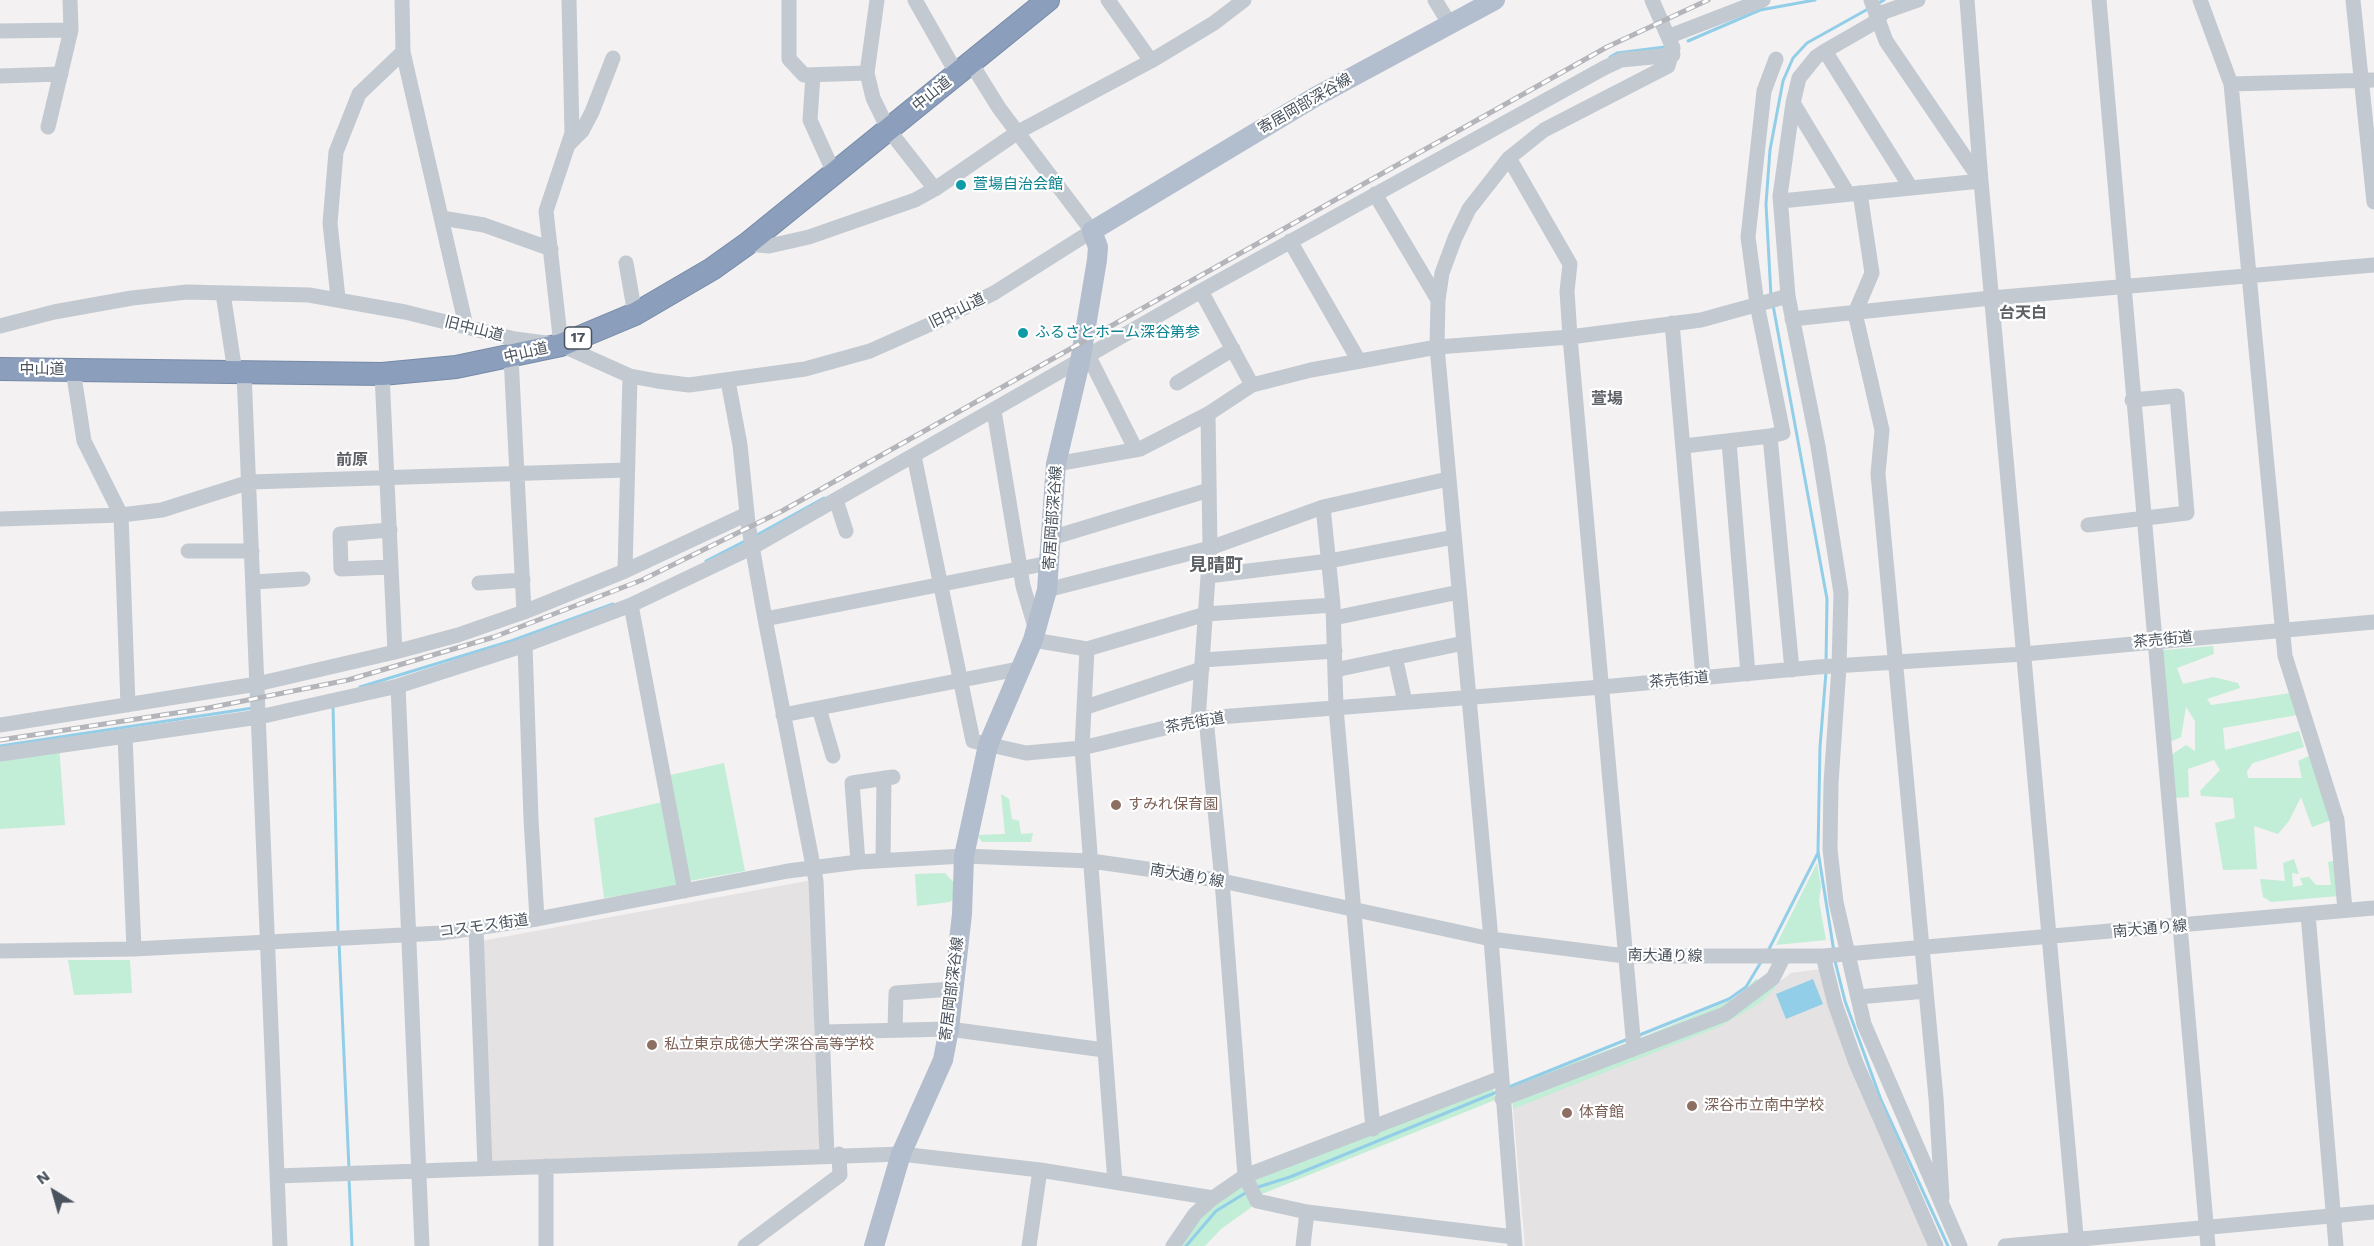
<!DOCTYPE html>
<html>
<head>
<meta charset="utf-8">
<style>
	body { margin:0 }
	#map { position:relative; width:2374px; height:1246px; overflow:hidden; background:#f3f1f1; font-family:"Work Sans",sans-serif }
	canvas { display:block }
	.north { position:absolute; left:24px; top:1162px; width:60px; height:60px; -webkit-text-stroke:4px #fff; paint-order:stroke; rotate:323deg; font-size:16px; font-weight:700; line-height:24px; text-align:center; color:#49525d }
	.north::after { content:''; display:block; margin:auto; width:21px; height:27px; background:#49525d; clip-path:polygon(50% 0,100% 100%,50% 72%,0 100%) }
</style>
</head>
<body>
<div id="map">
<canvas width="2374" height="1246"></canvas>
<div class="north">N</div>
</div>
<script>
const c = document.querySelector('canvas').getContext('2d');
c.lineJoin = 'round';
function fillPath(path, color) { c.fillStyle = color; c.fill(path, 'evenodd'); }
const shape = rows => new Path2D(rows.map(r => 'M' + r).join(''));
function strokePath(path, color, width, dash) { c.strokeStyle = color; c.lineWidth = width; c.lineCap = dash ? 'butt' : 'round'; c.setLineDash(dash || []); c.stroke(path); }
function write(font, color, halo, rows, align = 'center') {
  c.font = font + ' "Work Sans","Noto Sans JP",sans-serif'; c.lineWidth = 4.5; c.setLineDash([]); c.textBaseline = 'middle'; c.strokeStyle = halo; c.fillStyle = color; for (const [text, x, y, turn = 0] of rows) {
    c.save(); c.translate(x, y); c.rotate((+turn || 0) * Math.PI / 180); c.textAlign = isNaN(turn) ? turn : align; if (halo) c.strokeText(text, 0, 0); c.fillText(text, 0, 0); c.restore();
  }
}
fillPath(shape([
	[812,880,823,1150,494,1165,490,1159,481,941],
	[1821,969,1931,1246,1525,1246,1513,1110,1515,1101,1750,1004,1791,973]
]), '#e4e2e2');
fillPath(shape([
	[2213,646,2214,654,2177,668,2183,684,2213,677,2238,683,2240,688,2207,699,2211,705,2291,693,2297,715,2223,728,2225,750,2299,731,2304,747,2253,763,2247,771,2248,778,2302,778,2298,761,2311,755,2331,820,2312,827,2301,797,2289,821,2278,834,2254,826,2257,869,2223,870,2215,823,2235,818,2233,798,2201,796,2200,791,2220,770,2214,760,2188,769,2189,797,2175,798,2171,755,2186,745,2195,751,2195,721,2186,707,2181,737,2170,742,2160,654,2164,650],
	[59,745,65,825,0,829,0,754],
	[724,763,745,871,689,881,666,776],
	[1001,794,1009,799,1012,819,1019,821,1021,834,1033,833,1031,842,982,842,977,835,1005,834],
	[662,802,678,887,604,898,594,818],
	[2294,859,2299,874,2292,873,2293,887,2303,885,2300,878,2309,877,2316,885,2331,885,2328,862,2337,860,2338,896,2271,902,2263,897,2260,879,2285,881,2283,863],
	[1817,863,1821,886,1819,901,1826,940,1776,945],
	[945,873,956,885,955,897,950,902,917,906,915,874],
	[68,960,130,960,132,993,74,995],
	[1756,979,1776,987,1760,1003,1721,1026,1513,1109,1511,1086,1640,1038,1736,998],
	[1493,1086,1495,1100,1257,1196,1253,1206,1221,1229,1205,1246,1177,1246,1217,1200,1247,1183]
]), '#c2edd6');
fillPath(shape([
	[1813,979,1823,1004,1786,1019,1776,994]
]), '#92cee8');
strokePath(shape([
	[1877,4,1884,0],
	[1688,41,1760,10,1815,0],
	[1610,57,1617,53,1665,47],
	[1771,296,1766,204,1770,150,1783,81,1793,58,1807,43,1868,9],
	[1773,305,1827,599,1826,663],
	[755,536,824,498],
	[706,561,745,541],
	[1826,672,1820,747,1818,851,1834,952],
	[360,687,511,641,613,604],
	[333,705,338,932],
	[0,746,253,708],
	[339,942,349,1169],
	[1768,951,1818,853],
	[1835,961,1845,1001,1881,1100,1948,1246],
	[1637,1036,1729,999,1746,987,1761,962],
	[1509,1087,1628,1039],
	[349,1178,352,1246],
	[1255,1188,1290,1177,1497,1092],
	[1186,1246,1216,1211,1247,1192]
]), '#92cee8', 3);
const highway = shape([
	[0,369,382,374,456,367,561,345,635,314,712,269,747,244,1048,0]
]);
strokePath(highway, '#768aa8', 24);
strokePath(shape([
	[402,0,403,52,466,326],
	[789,0,789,59,804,75,867,73],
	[877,0,867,73,873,98,888,129,935,189],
	[915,0,957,74],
	[1108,0,1151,61],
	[1435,0,1449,23],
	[1871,0,1886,41,1981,181,2077,1246],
	[1918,0,1884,12,1872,24,1825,51,1816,57,1799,78,1793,103,1780,196,1788,296,1818,446,1841,593,1839,667,1831,783,1830,849,1836,902,1864,1024,1960,1246],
	[2099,0,2208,1246],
	[2200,0,2231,84,2285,656,2337,820,2345,910],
	[2353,0,2374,202],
	[0,31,71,30],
	[1670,36,1763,0],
	[1825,51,1911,188],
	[813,75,810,120,834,173],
	[0,76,61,74],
	[2231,84,2374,80],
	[1793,103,1848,194],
	[48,127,71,30,70,0],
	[569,144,582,131,592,112,613,58],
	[1509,158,1570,264,1567,291,1570,337,1634,1048],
	[1860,193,1872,273,1855,313,1882,430,1878,474,1936,1098,1942,1198],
	[1375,194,1438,300],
	[1781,201,1981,181,1967,0],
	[442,218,484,225,551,249],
	[1290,241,1359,361],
	[747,244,769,246,809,237,915,200,935,189,1018,132,1151,61,1214,23,1244,0],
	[626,263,635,314],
	[1201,291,1252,385],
	[223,293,235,372],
	[338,298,330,223,336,152,359,94,403,52],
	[1792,319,1991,298,2374,265],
	[1672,323,1703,678],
	[0,326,54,312,132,298,187,292,309,295,405,312,515,339,561,345,630,376,657,381,689,385,805,369,870,351,933,323,994,293,1092,231,999,108,971,63],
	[561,345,546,211,572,133,569,0],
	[511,357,524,612],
	[1089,357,1136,450],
	[73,370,84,441,121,515,128,705],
	[244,372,280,1246],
	[382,374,395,652,458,635,524,612,625,571,747,514],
	[728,381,740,445,748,523,765,619,816,881,827,1155],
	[1177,383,1233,349],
	[994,411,1023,586,1036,630],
	[1770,436,1783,433,1757,304,1748,237,1764,91,1776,59],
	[1729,442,1748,674],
	[1684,446,1770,436,1792,670],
	[914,456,973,741,1026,753,1082,748,1206,718,1602,687,1818,667,2024,654,2374,622],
	[1056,464,1140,449,1208,414,1252,385,1311,370,1437,347,1570,337,1701,320,1788,296],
	[836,500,846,531],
	[1323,507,1333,605,1336,708,1373,1129],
	[0,519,121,515,162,510,250,482,627,470],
	[2088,525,2187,513,2177,396,2132,400],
	[390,530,340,534,341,569,391,567],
	[1051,538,1209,490],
	[188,551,252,551],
	[625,571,630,376],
	[1208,576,1329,561,1454,537],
	[253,582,303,579],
	[479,583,523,580],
	[1047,590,1210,548,1323,507,1448,479],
	[631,605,685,891],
	[1334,618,1459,592],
	[765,619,1049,563],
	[1033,640,1087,649,1206,614,1333,605],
	[525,645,531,819,537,919],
	[1087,649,1082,748,1115,1182],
	[1395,657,1405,702],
	[1203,660,1335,651],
	[1335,670,1464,643],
	[398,686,422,1246],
	[1086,707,1202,669],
	[819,708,833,756],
	[783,715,1018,669],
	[1206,718,1222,881,1245,1176,1257,1201,1307,1212,1514,1237],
	[1198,720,1210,548,1208,414],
	[0,725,257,684,395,652],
	[125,736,134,949],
	[0,754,259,717,398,686,525,645,631,605,753,547,1201,291,1604,68,1621,60,1673,55],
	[883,860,884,778],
	[858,862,852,783,893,777],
	[2308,914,2336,1246],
	[476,929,485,1167],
	[0,951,134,949,441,933,537,919,788,871,858,862,964,856,1091,861,1161,871,1222,881,1491,939,1625,956,1823,956,2374,908],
	[1823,956,1835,1004,1856,1063,1936,1246],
	[1858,997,1926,991],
	[895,1030,896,993,953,989],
	[824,1032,949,1029,1104,1050],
	[1502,1099,1725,1014,1773,978,1784,956],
	[546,1166,546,1246],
	[277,1176,901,1154,1040,1170,1213,1198],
	[745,1246,840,1175,839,1154],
	[1029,1246,1040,1170],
	[1173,1246,1195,1214,1213,1198,1245,1176,1501,1078],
	[1303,1246,1307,1212],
	[1515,1246,1491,939,1437,347,1438,300,1442,273,1455,238,1469,209,1509,158,1544,130,1668,66,1673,48,1652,0],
	[2005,1246,2374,1212]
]), '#c2c9d1', 15);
strokePath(shape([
	[874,1246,901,1154,943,1060,949,1029,962,914,964,856,988,745,1033,640,1047,590,1056,464,1080,362,1097,260,1098,247,1092,231,1315,97,1495,0]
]), '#b2bdcd', 20);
strokePath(highway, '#8b9fbc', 22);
const rail = shape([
	[0,740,208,708,348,680,494,637,642,580,782,511,1607,47,1708,0]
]);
strokePath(rail, '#b3b5ba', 5);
strokePath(rail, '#fff', 3, [9]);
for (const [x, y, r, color] of [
	[961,185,6,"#0f9aa8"],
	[1023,333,6,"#0f9aa8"],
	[1116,805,6,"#8d6e63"],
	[652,1045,6,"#8d6e63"],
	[1692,1106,6,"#8d6e63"],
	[1567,1113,6,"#8d6e63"]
]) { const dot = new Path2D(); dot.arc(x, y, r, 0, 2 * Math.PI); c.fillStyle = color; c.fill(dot); strokePath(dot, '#fff', 2); }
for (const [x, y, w] of [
	[578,338,27]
]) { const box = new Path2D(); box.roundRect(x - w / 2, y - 11, w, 22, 4.5); c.fillStyle = '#fff'; c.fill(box); strokePath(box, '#49525d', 1.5); }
write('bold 14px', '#49525d', null, [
	["17",578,338]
]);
write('15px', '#49525d', '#fff', [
	["中山道",932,94,-39],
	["寄居岡部深谷線",1305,104,-30],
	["旧中山道",957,311,-26],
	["旧中山道",474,329,14],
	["中山道",526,353,-13],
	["中山道",42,370],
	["寄居岡部深谷線",1053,518,-86],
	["茶売街道",2163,640,-5],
	["茶売街道",1679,680,-5],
	["茶売街道",1195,723,-10],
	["南大通り線",1187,876,10],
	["コスモス街道",484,926,-8],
	["南大通り線",2150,929,-5],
	["南大通り線",1665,956,1],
	["寄居岡部深谷線",952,989,-83]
]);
write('15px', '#0d838f', '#fff', [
	["萱場自治会館",973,185],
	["ふるさとホーム深谷第参",1035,333]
], 'left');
write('15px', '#785e54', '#fff', [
	["すみれ保育園",1128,805],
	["私立東京成徳大学深谷高等学校",664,1045],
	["深谷市立南中学校",1704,1106],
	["体育館",1579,1113]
], 'left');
write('bold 16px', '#5d6065', '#fff', [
	["台天白",2023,313],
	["萱場",1607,399],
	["前原",352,460]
]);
write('bold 18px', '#5d6065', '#fff', [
	["見晴町",1216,566]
]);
</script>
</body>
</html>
